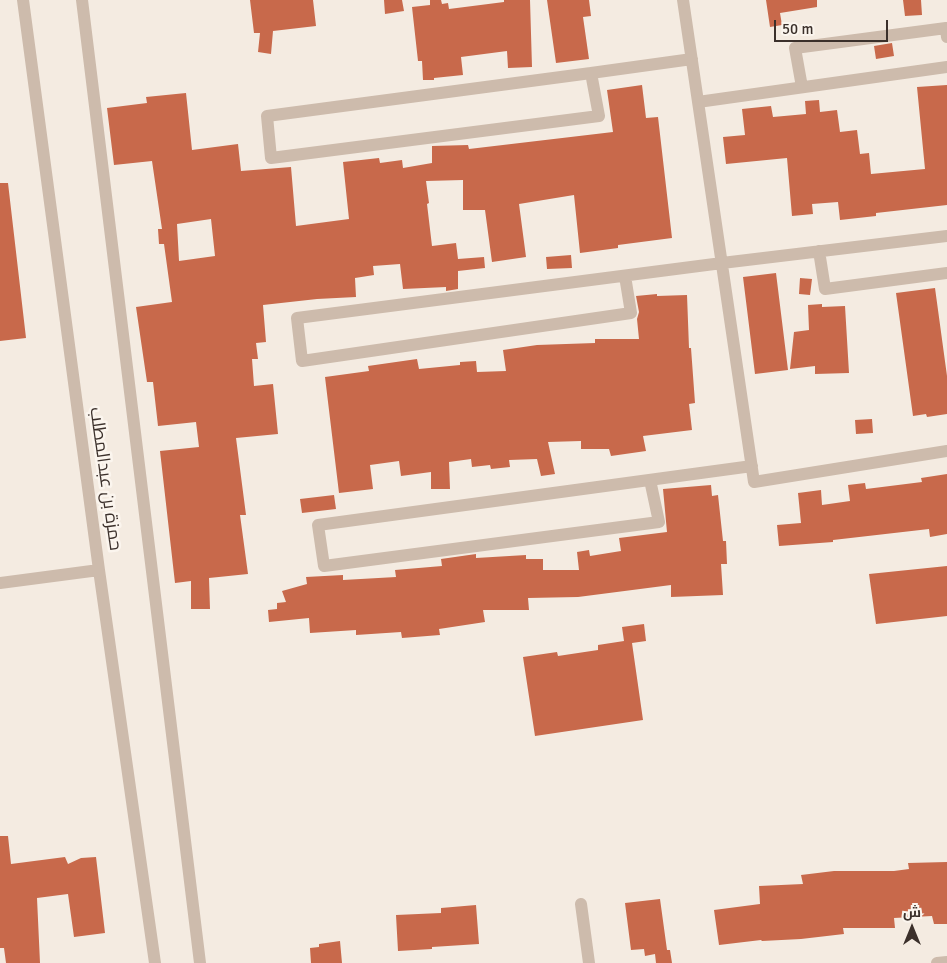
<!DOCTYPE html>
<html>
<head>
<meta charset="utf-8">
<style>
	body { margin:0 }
	#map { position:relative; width:947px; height:963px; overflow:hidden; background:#f4ebe1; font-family:Signika,Cairo,sans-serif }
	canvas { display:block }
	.north { position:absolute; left:887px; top:903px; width:50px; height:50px; -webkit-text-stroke:4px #fbf5ee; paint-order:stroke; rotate:0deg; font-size:14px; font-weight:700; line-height:20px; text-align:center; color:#3b302b }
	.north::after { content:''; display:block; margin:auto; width:18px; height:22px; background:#3b302b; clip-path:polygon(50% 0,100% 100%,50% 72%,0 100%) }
	.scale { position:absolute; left:774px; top:20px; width:114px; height:22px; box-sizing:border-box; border:2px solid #3b302b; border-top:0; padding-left:6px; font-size:15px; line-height:18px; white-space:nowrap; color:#3b302b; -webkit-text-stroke:4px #fbf5ee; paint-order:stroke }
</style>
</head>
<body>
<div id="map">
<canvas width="947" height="963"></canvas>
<div class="north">ش</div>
<div class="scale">50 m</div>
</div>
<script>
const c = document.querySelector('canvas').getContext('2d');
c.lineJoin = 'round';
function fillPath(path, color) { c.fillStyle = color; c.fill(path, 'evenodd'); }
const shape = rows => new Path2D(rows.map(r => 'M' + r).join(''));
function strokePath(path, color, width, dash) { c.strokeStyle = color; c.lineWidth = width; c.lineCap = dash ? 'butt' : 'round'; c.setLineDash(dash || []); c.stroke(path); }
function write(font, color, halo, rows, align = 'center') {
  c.font = font + ' Signika,Cairo,sans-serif'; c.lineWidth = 5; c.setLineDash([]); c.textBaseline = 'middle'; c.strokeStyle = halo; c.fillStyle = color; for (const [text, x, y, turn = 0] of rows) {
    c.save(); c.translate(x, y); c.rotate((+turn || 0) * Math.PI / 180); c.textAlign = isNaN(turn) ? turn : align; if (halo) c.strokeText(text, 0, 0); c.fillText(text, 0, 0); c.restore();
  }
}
fillPath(shape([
	[250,0,313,0,316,26,273,31,271,54,258,52,260,33,254,33],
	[384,0,402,0,404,11,385,14],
	[430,0,441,0,442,4,448,3,449,9,504,2,504,0,530,0,532,67,508,68,507,51,461,57,463,75,434,78,434,80,423,80,422,61,418,61,412,7,430,5],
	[547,0,589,0,591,16,583,17,589,59,556,63],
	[766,0,817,0,817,7,780,13,782,25,770,27],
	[903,0,921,0,922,15,905,16],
	[892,43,894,56,876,59,874,46],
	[642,85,646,118,658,117,672,238,618,245,618,248,580,253,574,195,519,204,526,257,492,262,485,210,463,210,463,180,426,181,429,203,427,204,432,246,456,243,458,259,484,257,485,268,458,271,458,289,446,291,446,287,403,289,400,264,373,266,374,275,355,278,356,297,317,299,263,305,266,342,256,343,258,359,252,359,254,386,273,384,278,434,236,438,246,515,240,515,248,574,209,578,210,609,191,609,191,581,175,583,160,451,199,447,196,422,158,426,153,382,147,382,136,307,172,302,164,244,159,244,158,229,162,229,152,161,114,165,107,108,147,103,146,97,186,93,192,150,238,144,241,171,291,167,296,226,349,219,343,162,379,158,380,163,402,160,403,168,432,163,432,146,468,145,469,149,613,132,607,90],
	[211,219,215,256,179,261,177,224],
	[947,85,947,205,876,213,876,216,840,220,838,202,812,204,813,214,792,216,787,158,726,164,723,137,745,135,742,109,771,106,773,117,806,114,805,101,819,100,820,112,837,110,840,132,857,130,860,154,869,153,871,174,925,169,917,87],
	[0,183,8,183,26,338,0,341],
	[571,255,572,268,547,269,546,257],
	[776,273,788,370,755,374,743,277],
	[800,278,812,279,810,295,799,294],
	[935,288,947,376,947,414,927,417,926,414,913,416,896,293],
	[657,294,657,296,687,295,689,348,691,348,695,403,689,404,692,430,643,436,646,451,611,456,609,449,581,449,581,441,548,442,555,474,541,476,537,459,509,460,510,467,491,469,490,465,472,467,471,459,449,462,450,489,431,489,431,472,401,476,399,461,370,465,373,489,339,493,325,377,369,371,368,366,417,359,419,369,460,365,460,362,476,361,477,372,506,371,503,350,537,345,595,343,595,339,639,339,637,319,639,312,636,296],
	[822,304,822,307,845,306,849,373,815,374,815,366,790,369,794,332,809,330,808,305],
	[872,419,873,433,856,434,855,420],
	[947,474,947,534,930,537,929,529,833,540,833,542,779,546,777,525,801,523,798,493,821,490,822,505,850,501,848,485,865,483,866,489,922,482,921,478],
	[711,485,712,496,718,495,723,541,726,541,727,564,721,564,723,595,671,597,671,585,578,597,528,598,529,610,483,610,485,622,439,629,440,635,402,638,401,632,356,635,356,630,310,633,309,618,269,622,268,610,277,609,277,603,286,602,282,591,307,584,306,577,343,575,343,580,396,577,395,570,442,566,441,559,476,554,476,558,526,555,526,559,543,559,543,570,579,570,577,552,589,550,590,556,621,551,619,538,667,532,663,489],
	[334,495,336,509,302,513,300,499],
	[947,566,947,616,876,624,869,574],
	[644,624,646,641,632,643,643,720,535,736,523,657,557,652,558,656,598,650,598,645,624,641,622,627],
	[0,836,8,836,11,864,65,857,68,864,81,858,96,857,105,933,74,937,68,894,37,898,40,963,6,963,4,948,0,948],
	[947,862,947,924,934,924,932,916,894,918,895,928,843,928,844,934,801,939,762,941,761,940,719,945,714,910,760,904,759,886,803,884,801,875,834,871,894,871,909,869,908,863],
	[660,899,667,950,670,950,672,963,656,963,655,954,645,956,644,949,631,950,625,903],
	[476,905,479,944,432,947,432,949,398,951,396,915,441,913,441,908],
	[340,941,342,963,311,963,310,948,319,947,319,944]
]), '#c8694b');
strokePath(shape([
	[23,0,99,570,155,963],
	[82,0,200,963],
	[683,0,754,482,947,451],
	[591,73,599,116,271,158,267,116,591,73,692,59],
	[802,87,795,48,946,28,947,37],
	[698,102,947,67],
	[819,251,825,289,947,273],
	[625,276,631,313,302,361,297,318,722,263,947,236],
	[650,480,659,522,324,566,318,525,752,466],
	[0,583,99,570],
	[581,904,589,963],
	[937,963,947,962]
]), '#cdbbac', 12);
write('18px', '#3b302b', '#fbf5ee', [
	["حمزة بن عبدالمطلب",105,479,82]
]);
</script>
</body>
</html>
